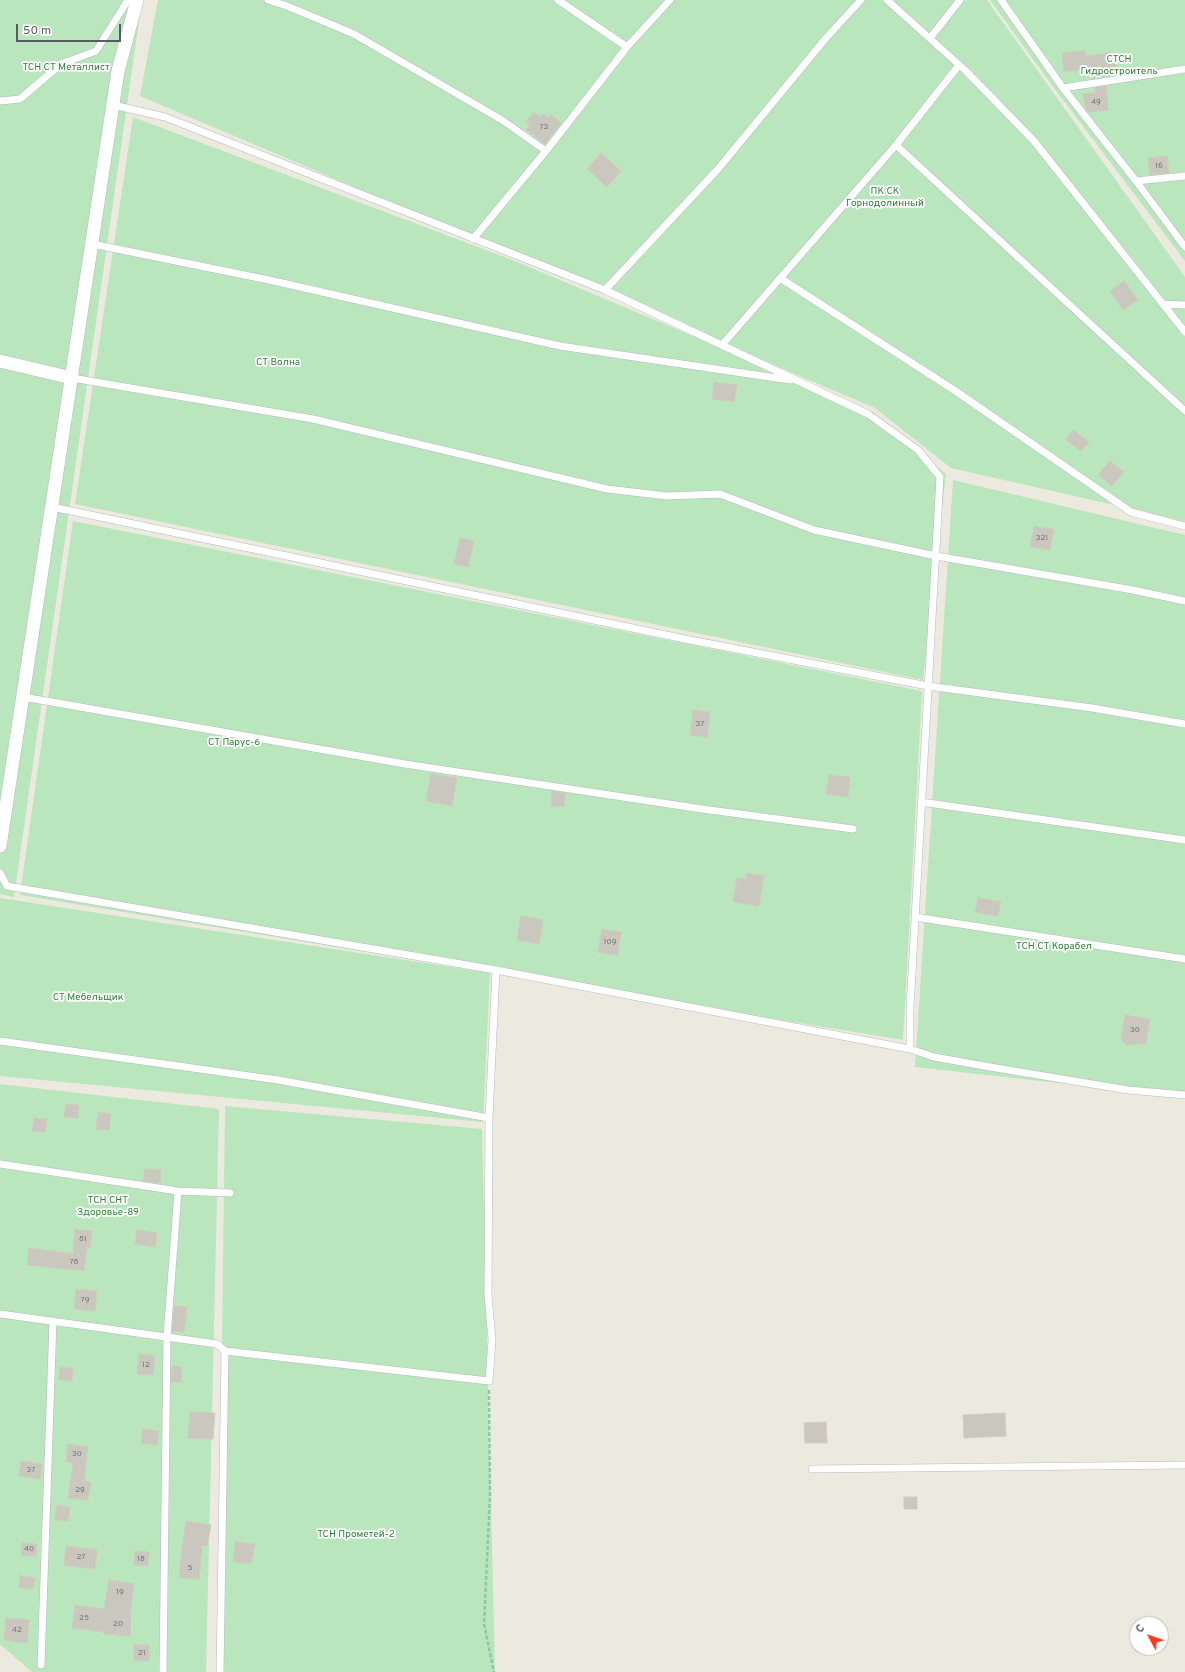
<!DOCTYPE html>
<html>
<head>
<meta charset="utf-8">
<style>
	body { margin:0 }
	#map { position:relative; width:1185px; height:1672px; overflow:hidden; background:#eceadf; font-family:Overpass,sans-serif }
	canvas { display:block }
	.north { position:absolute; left:1129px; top:1616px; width:40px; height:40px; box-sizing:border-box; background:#fff; border:1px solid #bcbdc0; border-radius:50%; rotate:310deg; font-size:11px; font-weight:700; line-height:16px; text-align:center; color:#585b61 }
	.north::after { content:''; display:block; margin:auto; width:14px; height:18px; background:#f23c1e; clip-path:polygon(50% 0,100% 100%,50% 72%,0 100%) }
	.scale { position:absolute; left:16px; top:24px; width:105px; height:18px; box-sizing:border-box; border:2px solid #585b61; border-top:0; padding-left:5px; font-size:12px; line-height:14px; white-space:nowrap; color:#585b61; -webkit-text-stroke:3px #fff; paint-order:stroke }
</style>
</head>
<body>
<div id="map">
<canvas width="1185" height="1672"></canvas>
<div class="north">С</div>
<div class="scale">50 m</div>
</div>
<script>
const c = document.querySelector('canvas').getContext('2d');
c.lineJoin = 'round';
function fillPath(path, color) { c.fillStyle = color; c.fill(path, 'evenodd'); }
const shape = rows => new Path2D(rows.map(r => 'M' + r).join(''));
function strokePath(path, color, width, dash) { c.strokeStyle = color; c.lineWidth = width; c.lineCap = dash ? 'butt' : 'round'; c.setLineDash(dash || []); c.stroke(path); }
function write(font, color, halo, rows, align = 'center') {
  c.font = font + ' Overpass,sans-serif'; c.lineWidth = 3.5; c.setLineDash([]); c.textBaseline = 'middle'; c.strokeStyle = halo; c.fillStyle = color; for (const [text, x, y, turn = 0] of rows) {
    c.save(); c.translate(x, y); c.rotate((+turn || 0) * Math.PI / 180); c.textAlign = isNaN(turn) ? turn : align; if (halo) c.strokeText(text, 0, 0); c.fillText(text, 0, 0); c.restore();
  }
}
fillPath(shape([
	[0,0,142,0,14,897,0,894],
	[158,0,987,0,1185,277,1185,521,951,468,875,408,140,96],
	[990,0,1185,0,1185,261,1054,88],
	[133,117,515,261,873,412,946,474,923,680,75,504],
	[953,480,1185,535,1185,1097,915,1067],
	[73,521,922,691,903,1040,20,895],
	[0,898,490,973,483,1122,0,1076],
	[0,1084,219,1109,206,1672,32,1672,0,1644],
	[225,1106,482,1129,495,1672,218,1672]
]), '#b9e6bc');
const building = shape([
	[1085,51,1086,56,1114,52,1116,71,1104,72,1104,76,1093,78,1092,68,1064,72,1062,53,1085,51],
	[1106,86,1108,110,1088,112,1085,107,1083,94,1095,93,1095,88,1106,86],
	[534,112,540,117,543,114,548,118,551,114,561,123,545,144,526,129,530,125,526,122,534,112],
	[601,153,621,171,607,187,587,169,601,153],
	[1167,156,1169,173,1150,174,1148,158,1167,156],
	[1124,281,1138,300,1123,310,1110,291,1124,281],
	[714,382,737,385,734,402,712,399,714,382],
	[1073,430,1089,442,1081,451,1066,440,1073,430],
	[1110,461,1124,472,1112,486,1098,475,1110,461],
	[1034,526,1054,529,1050,550,1030,547,1034,526],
	[460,538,474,541,468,567,454,564,460,538],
	[693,710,710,712,707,737,690,735,693,710],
	[431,774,457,778,452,806,426,801,431,774],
	[829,775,850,777,848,797,826,794,829,775],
	[552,791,565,793,564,807,551,806,552,791],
	[747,873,764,876,759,906,733,902,737,878,746,879,747,873],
	[978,898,1001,902,998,916,975,912,978,898],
	[521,916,543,920,539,944,517,940,521,916],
	[602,929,621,932,618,955,598,952,602,929],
	[1125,1015,1150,1019,1146,1043,1127,1045,1121,1040,1125,1015],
	[66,1104,79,1105,78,1118,64,1117,66,1104],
	[98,1112,111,1114,109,1130,96,1129,98,1112],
	[34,1118,47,1119,45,1132,32,1131,34,1118],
	[145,1169,161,1170,160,1183,143,1181,145,1169],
	[75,1229,92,1231,90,1248,87,1247,84,1271,27,1265,29,1248,73,1254,75,1229],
	[137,1230,157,1233,155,1247,135,1244,137,1230],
	[76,1289,97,1291,95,1311,74,1309,76,1289],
	[174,1306,187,1307,184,1332,172,1331,174,1306],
	[139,1354,155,1356,153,1375,137,1374,139,1354],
	[172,1366,182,1367,181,1382,171,1382,172,1366],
	[60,1367,73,1368,72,1381,59,1379,60,1367],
	[190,1412,215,1413,213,1439,188,1438,190,1412],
	[1005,1413,1006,1436,964,1438,963,1415,1005,1413],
	[826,1422,827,1443,805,1443,804,1423,826,1422],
	[143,1429,159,1431,157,1445,141,1443,143,1429],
	[68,1444,88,1447,84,1481,91,1482,88,1500,68,1498,73,1463,66,1462,68,1444],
	[21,1461,42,1464,40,1479,19,1476,21,1461],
	[904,1497,917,1497,917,1509,904,1509,904,1497],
	[57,1505,70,1507,68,1521,55,1520,57,1505],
	[186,1521,211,1525,207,1546,202,1545,199,1579,179,1578,182,1548,186,1521],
	[235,1542,255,1544,251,1563,233,1562,235,1542],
	[22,1543,37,1544,36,1556,21,1555,22,1543],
	[66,1546,97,1550,95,1569,64,1565,66,1546],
	[135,1551,149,1552,148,1566,134,1565,135,1551],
	[20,1576,35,1578,33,1589,19,1588,20,1576],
	[109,1580,134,1584,130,1613,131,1613,130,1636,104,1634,104,1632,72,1628,75,1605,104,1609,109,1580],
	[6,1618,29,1620,27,1643,4,1640,6,1618],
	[134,1645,149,1645,149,1661,134,1661,134,1645]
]);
fillPath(building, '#c9c7be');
strokePath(building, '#d1ccbd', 1);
const lane = shape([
	[268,0,287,6,354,34,502,120,546,151],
	[558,0,627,47],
	[887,0,966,71,1034,141,1185,332],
	[1001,0,1063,88,1136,181,1185,247],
	[930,38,960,0],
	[1063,88,1185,69],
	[0,101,20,99,61,64,96,51,128,0],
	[113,105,165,117,605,290,868,414,918,450,940,477,910,1008,910,1049,934,1057,990,1067,1128,1090,1185,1095],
	[896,145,1185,411],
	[1136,181,1185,176],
	[473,239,546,151,627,47,670,0],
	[92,244,269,280,560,346,790,380],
	[780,278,954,390,1131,512,1185,526],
	[605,290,718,169,826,38,861,0],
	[1163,304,1185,305],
	[722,345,896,145,959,65],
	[72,378,313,419,607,489,667,496,720,494,814,530,936,556,1133,590,1185,601],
	[52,507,685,639,928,686,1092,708,1185,724],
	[23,697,405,764,702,809,853,829],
	[921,802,1185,840],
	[0,873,7,886,496,970,910,1049],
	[915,917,1185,959],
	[0,1041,278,1080,489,1118],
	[0,1164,178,1191,230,1193],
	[0,1314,217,1344,225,1351,489,1381,492,1340,488,1295,489,1118,496,970],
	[812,1469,1185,1465],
	[41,1665,53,1321],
	[163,1672,167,1337,178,1191],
	[220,1672,225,1351]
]);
const street = shape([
	[0,361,72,378],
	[0,846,118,71,137,0]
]);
strokePath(lane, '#b7b9bf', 8);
strokePath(street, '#b7b9bf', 14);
strokePath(shape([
	[489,1390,490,1496,484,1624,494,1672]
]), '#92c7a4', 2.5, [4, 2]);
strokePath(lane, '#fff', 7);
strokePath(street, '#fff', 13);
write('8px', '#747678', null, [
	["49",1096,102],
	["73",544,127],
	["16",1159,166],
	["321",1042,538],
	["37",700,724],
	["109",610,942],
	["30",1135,1030],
	["81",83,1239],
	["78",74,1262],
	["79",85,1300],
	["12",146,1365],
	["30",77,1454],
	["37",31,1470],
	["29",80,1490],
	["40",29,1549],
	["27",81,1557],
	["18",141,1559],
	["5",190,1568],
	["19",120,1592],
	["25",84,1618],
	["20",118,1624],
	["42",17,1630],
	["21",142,1653]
]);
write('10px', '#2e8238', '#fff', [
	["СТСН",1119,60],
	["Гидростроитель",1119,72],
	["ТСН СТ Металлист",66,68],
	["ПК СК",885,192],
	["Горнодолинный",885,204],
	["СТ Волна",278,363],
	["СТ Парус-6",234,743],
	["ТСН СТ Корабел",1054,947],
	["СТ Мебельщик",88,998],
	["ТСН СНТ",108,1201],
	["Здоровье-89",108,1213],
	["ТСН Прометей-2",356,1535]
]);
</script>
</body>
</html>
